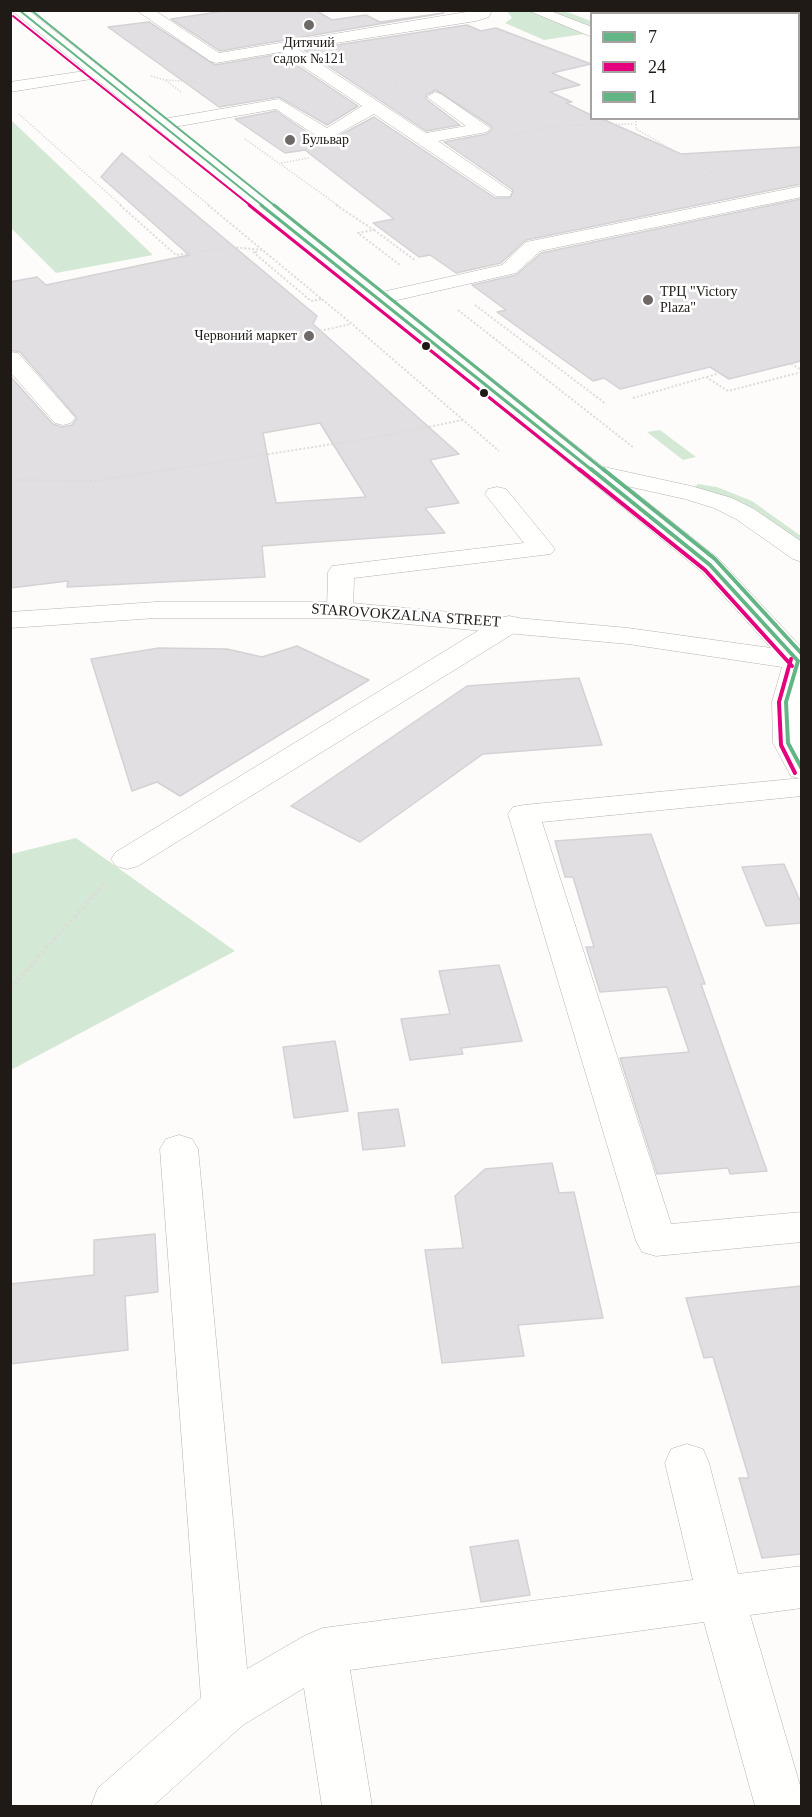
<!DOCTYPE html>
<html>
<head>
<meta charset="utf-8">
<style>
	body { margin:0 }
	#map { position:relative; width:812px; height:1817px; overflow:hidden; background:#fefcfa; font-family:"Times New Roman",serif }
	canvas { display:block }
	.frame { position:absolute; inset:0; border:12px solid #201a17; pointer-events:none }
	.legend { position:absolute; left:590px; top:12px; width:210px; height:108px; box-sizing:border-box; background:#fff; border:2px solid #a6a3a2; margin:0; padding:8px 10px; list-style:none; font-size:18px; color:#201a17 }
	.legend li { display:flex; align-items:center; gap:12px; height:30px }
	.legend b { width:30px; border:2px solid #a6a3a2 }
</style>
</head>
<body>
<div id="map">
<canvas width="812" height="1817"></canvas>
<div class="frame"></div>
<ul class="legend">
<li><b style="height:8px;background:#64b586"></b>7</li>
<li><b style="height:8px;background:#e5007d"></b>24</li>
<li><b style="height:8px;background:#64b586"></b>1</li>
</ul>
</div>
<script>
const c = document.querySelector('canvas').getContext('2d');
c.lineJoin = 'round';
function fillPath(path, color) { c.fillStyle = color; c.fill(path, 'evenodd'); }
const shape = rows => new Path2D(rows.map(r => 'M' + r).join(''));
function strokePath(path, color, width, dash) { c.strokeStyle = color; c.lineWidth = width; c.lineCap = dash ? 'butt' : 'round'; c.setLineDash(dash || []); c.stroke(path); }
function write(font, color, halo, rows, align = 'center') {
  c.font = font + ' "Times New Roman",serif'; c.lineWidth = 5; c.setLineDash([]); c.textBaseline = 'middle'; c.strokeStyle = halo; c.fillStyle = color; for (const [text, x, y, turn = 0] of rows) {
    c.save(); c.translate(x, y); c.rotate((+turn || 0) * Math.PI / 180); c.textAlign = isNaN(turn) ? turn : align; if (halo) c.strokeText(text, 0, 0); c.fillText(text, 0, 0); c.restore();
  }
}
fillPath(shape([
	[507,11,565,11,591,21,591,33,544,40,505,23,512,18],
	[11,120,153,255,56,273,11,228],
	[660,430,696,457,683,460,647,432],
	[698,484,717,487,752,501,801,536,801,545,699,489,695,486],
	[76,838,235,951,11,1070,11,854]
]), '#d4e9d5');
const building = shape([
	[231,10,315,10,332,20,366,15,380,22,444,13,220,51,171,19,231,10],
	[149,22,215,65,280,54,358,106,327,125,279,97,219,107,108,27,149,22],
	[467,25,481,31,496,28,591,64,552,73,580,85,550,92,572,102,566,103,591,115,591,118,600,118,681,154,801,147,801,184,526,240,501,263,456,273,430,255,419,257,373,223,394,219,305,150,285,153,235,119,276,111,320,141,327,142,374,117,495,198,510,198,513,190,444,142,487,134,492,129,491,126,436,90,426,95,426,99,460,125,426,131,304,50,467,25],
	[122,153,317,316,313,324,459,454,430,460,459,503,425,508,445,533,262,546,265,577,67,587,68,581,10,588,10,376,53,424,62,427,72,425,77,418,20,352,10,350,10,282,37,277,46,285,189,255,101,177,122,153],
	[320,423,366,497,276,503,263,433,320,423],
	[801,199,801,361,729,379,710,367,620,389,604,378,593,381,497,312,506,310,472,285,516,275,541,253,801,199],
	[297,646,369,680,180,796,157,782,132,791,91,659,159,648,227,649,262,657,297,646],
	[579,678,602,745,483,754,360,842,291,806,467,686,579,678],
	[651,834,705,984,701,984,767,1171,730,1174,728,1168,657,1174,620,1058,689,1052,667,987,600,992,586,947,594,947,573,877,565,877,555,841,651,834],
	[784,864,801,903,801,923,766,926,742,867,784,864],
	[499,965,522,1041,461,1048,463,1054,410,1060,401,1019,450,1014,439,971,499,965],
	[335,1041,348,1111,294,1118,283,1047,335,1041],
	[398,1109,405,1146,363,1150,358,1113,398,1109],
	[552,1163,559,1193,574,1192,603,1318,518,1325,524,1356,442,1363,425,1250,463,1248,455,1196,485,1169,552,1163],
	[155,1234,158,1292,125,1296,128,1350,10,1364,10,1284,94,1275,94,1240,155,1234],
	[801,1286,801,1554,762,1558,739,1478,749,1478,713,1357,704,1358,686,1298,801,1286],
	[518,1540,530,1595,481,1602,470,1547,518,1540]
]);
fillPath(building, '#e1dfe2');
strokePath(building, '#d4d2d4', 1.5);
const minor = shape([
	[136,10,154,10,219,53,478,10,492,10,489,17,476,21,298,49,426,133,466,126,427,97,435,92,441,94,490,128,487,132,438,141,512,192,510,196,496,196,374,114,327,140,321,139,276,109,163,129,157,128,154,124,157,120,163,119,279,99,327,128,362,106,281,52,216,63,210,61,136,10],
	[527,10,548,10,592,27,592,37,527,10],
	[686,10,711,10,708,14,683,14,686,10],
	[802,62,802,72,798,73,798,63,802,62],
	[98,69,106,74,104,77,10,92,10,82,98,69],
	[802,186,802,197,540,251,516,273,380,304,373,302,370,298,373,294,502,265,526,242,802,186],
	[10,352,18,353,71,413,75,418,71,423,63,425,55,423,10,372,10,352],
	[595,465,691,486,732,498,754,509,802,542,802,562,793,559,736,519,714,508,685,499,586,477,583,472,586,467,595,465],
	[497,487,506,489,551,544,555,549,551,554,354,578,353,610,350,616,340,618,330,616,327,610,328,572,332,566,524,543,485,494,488,489,497,487],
	[509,616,519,618,523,624,519,630,138,866,127,869,116,866,111,859,116,852,499,618,509,616],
	[802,778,802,796,542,822,671,1224,802,1212,802,1242,656,1256,642,1252,636,1241,508,814,513,807,524,805,802,778],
	[179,1135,192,1139,198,1149,247,1669,306,1635,323,1628,693,1580,665,1463,671,1449,687,1444,703,1449,709,1463,738,1574,802,1566,802,1608,750,1615,802,1792,802,1806,755,1806,704,1622,350,1670,372,1806,322,1806,304,1688,243,1725,153,1806,91,1806,98,1788,201,1698,160,1149,166,1139,179,1135]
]);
const major = shape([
	[11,10,28,10,719,559,802,648,802,779,791,776,773,743,772,702,782,667,628,644,340,618,156,618,10,628,10,612,156,602,340,602,628,628,771,648,701,571,11,10]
]);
strokePath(minor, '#b6b2b0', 1);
strokePath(major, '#b6b2b0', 1);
strokePath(shape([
	[611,11,621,14],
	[372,66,395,79,396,86],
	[151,76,165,80,181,92],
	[166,80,197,82],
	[19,114,122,206],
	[636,118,636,129,708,170,715,176,714,180],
	[509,137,533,130,565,125,634,124],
	[245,139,339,206],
	[798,154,802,154],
	[149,156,210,206],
	[281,163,309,158]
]), '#dddcdb', 1.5, [1.5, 1.5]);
strokePath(shape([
	[120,205,176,255,231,247,263,250],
	[208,205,352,324,499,451],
	[336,205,374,230,358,233,400,265],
	[374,230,416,261],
	[257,252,253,252,311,301,322,299],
	[475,305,606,404],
	[458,310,634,448],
	[320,331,351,324],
	[791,364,802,370],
	[707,377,720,373],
	[633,398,706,377,728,391,802,372],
	[161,471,390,435,462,420]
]), '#dddcdb', 2, [2, 2]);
strokePath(shape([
	[10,480,97,481,171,469]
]), '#dddcdb', 3, [2, 2]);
strokePath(shape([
	[10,989,104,884]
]), '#dddcdb', 4, [3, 3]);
fillPath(minor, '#fffffe');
fillPath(major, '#fffffe');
strokePath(shape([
	[19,10,263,206]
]), '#64b586', 2);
strokePath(shape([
	[261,205,593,471]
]), '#64b586', 3);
strokePath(shape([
	[591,469,710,565,798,661],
	[798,661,786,702,788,743,802,769]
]), '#64b586', 4);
strokePath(shape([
	[13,16,251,206]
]), '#e5007d', 2);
strokePath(shape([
	[249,205,581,471]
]), '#e5007d', 3);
strokePath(shape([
	[579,469,705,570,792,666],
	[791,659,779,702,781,745,795,773]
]), '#e5007d', 4);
strokePath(shape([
	[31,10,275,206]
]), '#64b586', 2);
strokePath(shape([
	[274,205,605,471]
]), '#64b586', 3);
strokePath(shape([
	[603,469,715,559,802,654]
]), '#64b586', 4);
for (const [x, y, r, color] of [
	[309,25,6,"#6e6966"],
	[290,140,6,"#6e6966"],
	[648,300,6,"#6e6966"],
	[309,336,6,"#6e6966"],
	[426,346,5,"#201a17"],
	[484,393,5,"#201a17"]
]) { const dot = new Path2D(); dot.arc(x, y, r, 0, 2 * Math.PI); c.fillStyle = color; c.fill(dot); strokePath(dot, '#fff', 2); }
write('14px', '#201a17', '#fff', [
	["Дитячий",309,43,"center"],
	["садок №121",309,59,"center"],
	["Бульвар",302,140],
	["ТРЦ \"Victory",660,292],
	["Plaza\"",660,308],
	["Червоний маркет",297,336,"right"]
], 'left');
write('15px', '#201a17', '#fff', [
	["STAROVOKZALNA STREET",406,616,4]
]);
</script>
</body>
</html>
